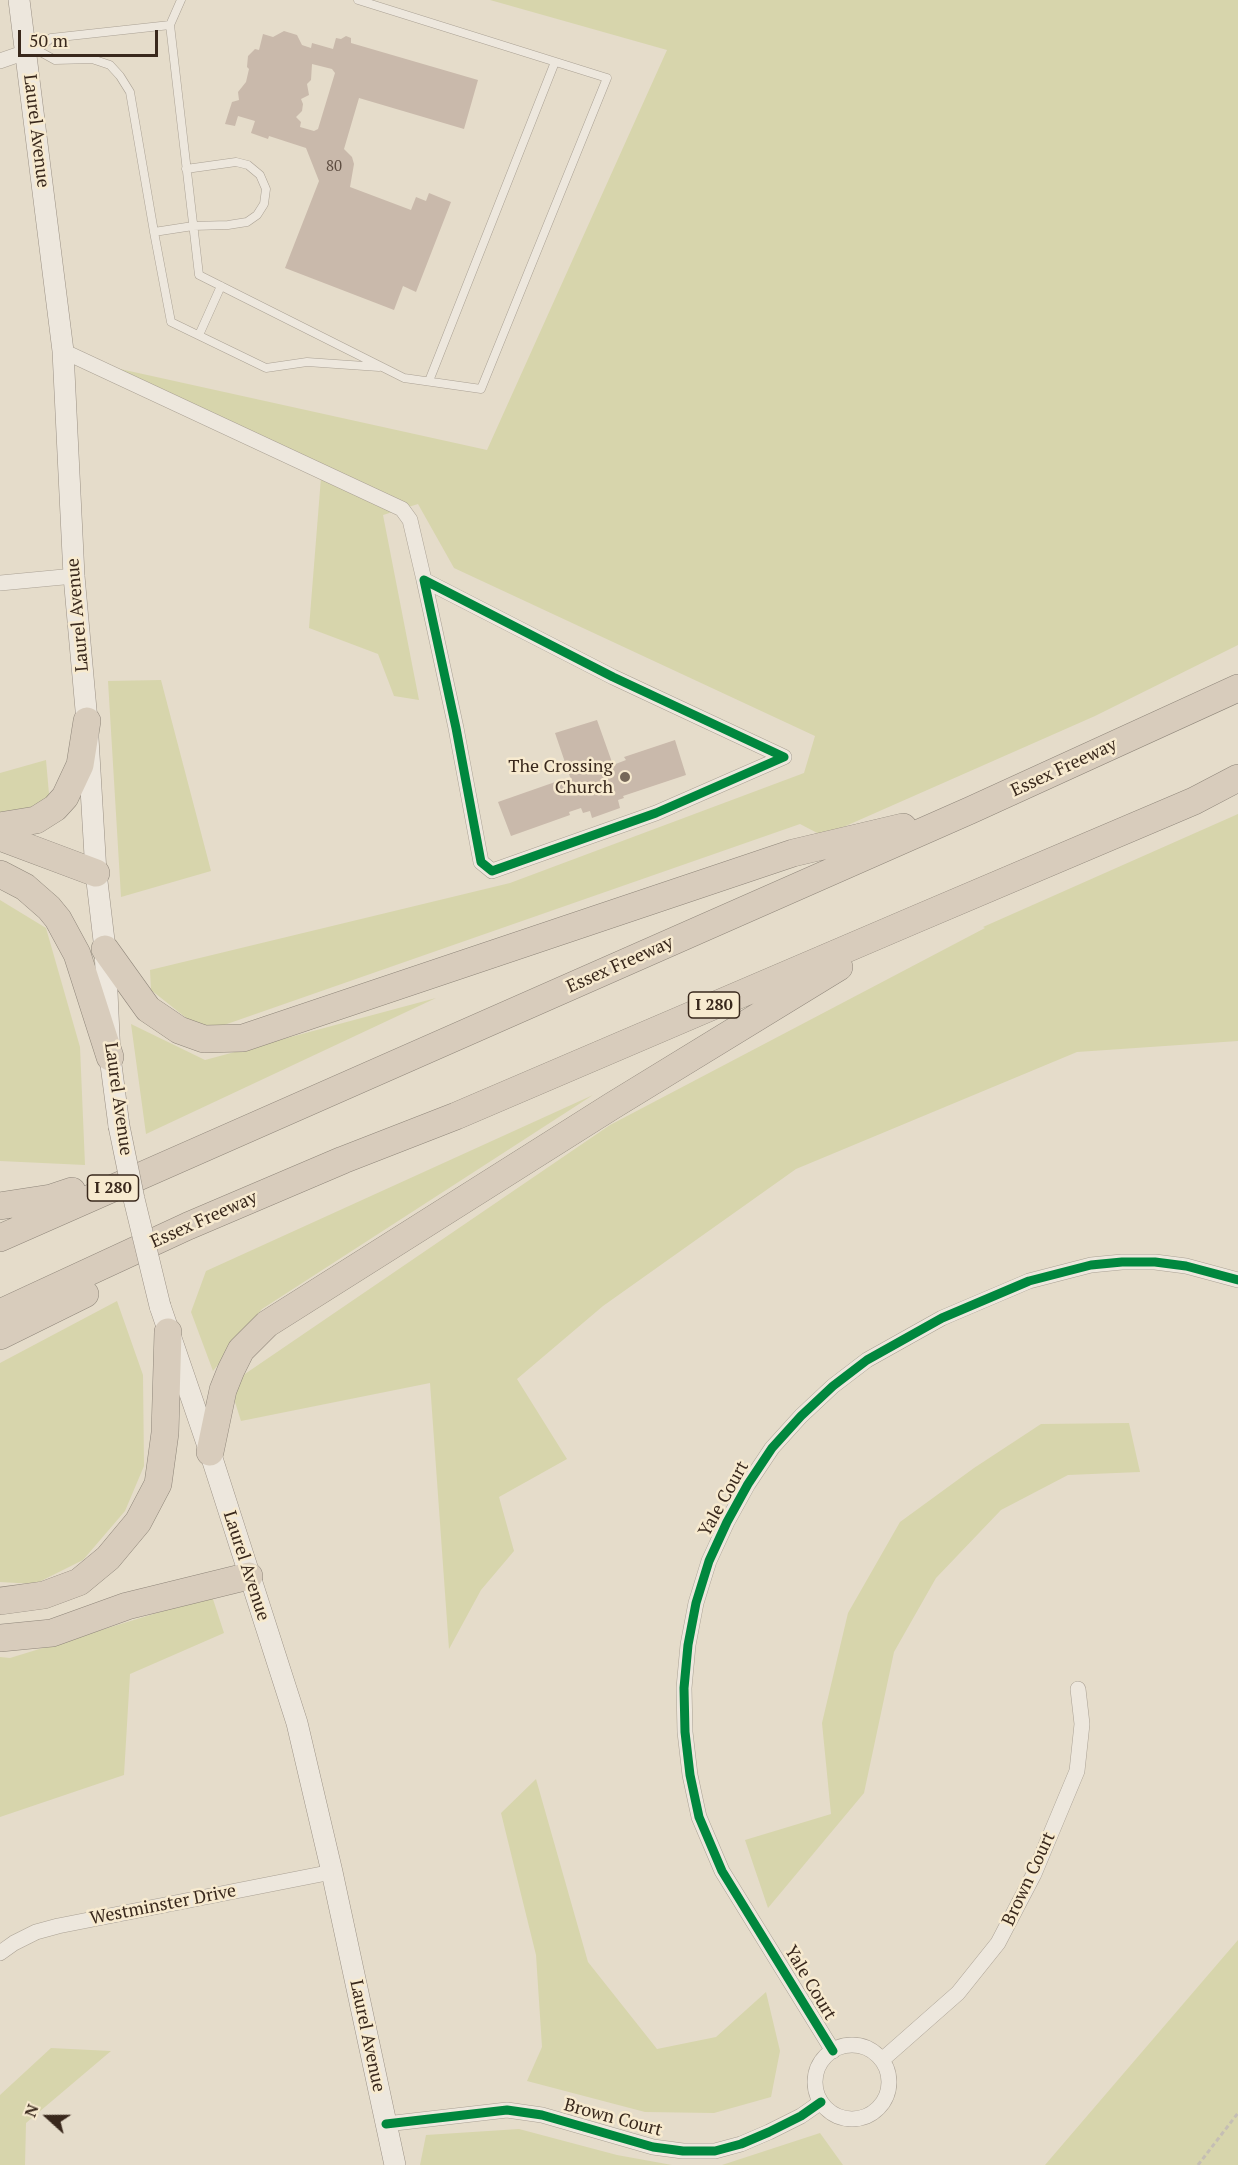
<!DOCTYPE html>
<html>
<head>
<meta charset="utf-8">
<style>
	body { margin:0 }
	#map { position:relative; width:1238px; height:2165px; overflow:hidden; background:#e5dcca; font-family:"PT Serif",serif }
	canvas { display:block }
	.north { position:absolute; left:18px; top:2087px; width:60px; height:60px; -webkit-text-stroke:4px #f7eacf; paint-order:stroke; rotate:291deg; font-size:16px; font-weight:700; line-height:24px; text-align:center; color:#39281c }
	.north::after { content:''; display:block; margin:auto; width:21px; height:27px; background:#39281c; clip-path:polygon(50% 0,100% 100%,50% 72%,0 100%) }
	.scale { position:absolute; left:18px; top:30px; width:140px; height:27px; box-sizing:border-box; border:3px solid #39281c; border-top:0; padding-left:8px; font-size:18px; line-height:21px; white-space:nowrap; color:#39281c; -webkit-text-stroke:4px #f7eacf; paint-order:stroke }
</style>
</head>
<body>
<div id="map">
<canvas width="1238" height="2165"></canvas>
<div class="north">N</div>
<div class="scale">50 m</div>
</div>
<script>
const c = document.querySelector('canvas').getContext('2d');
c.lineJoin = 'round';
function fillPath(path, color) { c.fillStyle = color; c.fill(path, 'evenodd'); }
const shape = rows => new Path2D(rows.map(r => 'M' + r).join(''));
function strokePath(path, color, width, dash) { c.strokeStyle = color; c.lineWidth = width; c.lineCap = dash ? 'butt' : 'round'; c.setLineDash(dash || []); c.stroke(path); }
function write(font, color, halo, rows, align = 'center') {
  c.font = font + ' "PT Serif",serif'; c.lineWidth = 5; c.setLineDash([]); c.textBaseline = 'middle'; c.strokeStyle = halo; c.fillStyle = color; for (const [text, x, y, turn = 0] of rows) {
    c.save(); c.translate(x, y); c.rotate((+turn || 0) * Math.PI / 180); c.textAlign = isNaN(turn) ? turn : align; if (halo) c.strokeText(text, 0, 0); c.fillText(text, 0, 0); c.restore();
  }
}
fillPath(shape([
	[490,0,1238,0,1238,645,1095,716,823,836,800,824,204,1032,151,990,150,970,510,883,804,773,815,736,454,568,418,504,383,515,419,700,394,696,378,654,309,628,322,465,102,365,487,450,667,50],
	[161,680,211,871,121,897,108,681],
	[46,760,49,794,41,808,0,814,0,773],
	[1238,814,1238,1041,1077,1052,796,1169,603,1306,517,1379,567,1459,499,1497,514,1551,481,1590,449,1649,430,1383,241,1421,234,1399,239,1378,610,1125,985,928,983,927],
	[0,900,46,928,80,1047,85,1165,0,1161],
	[436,998,146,1134,131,1024,205,1060],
	[593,1095,262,1309,213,1371,191,1312,206,1271],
	[117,1301,143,1375,144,1466,125,1511,83,1560,35,1584,0,1582,0,1363],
	[1129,1423,1140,1472,1068,1475,1001,1510,936,1578,894,1652,864,1793,768,1908,745,1840,831,1814,822,1723,848,1613,900,1522,974,1468,1041,1424],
	[212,1596,224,1633,130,1674,124,1775,0,1817,0,1657,10,1658],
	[536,1779,588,1962,657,2049,716,2037,766,1992,780,2051,771,2097,714,2113,645,2112,527,2081,542,2047,536,1955,501,1813],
	[1238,1940,1238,2165,1045,2165],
	[51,2048,111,2051,26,2123,25,2165,0,2165,0,2095],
	[519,2129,617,2155,672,2165,420,2165,426,2135],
	[820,2133,843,2165,722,2165]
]), '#d7d5ac');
fillPath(shape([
	[284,31,297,35,302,45,311,48,312,43,333,49,336,38,341,39,346,36,351,38,351,43,478,80,464,129,359,98,344,149,352,157,354,164,350,187,411,210,416,197,426,201,429,193,451,202,416,292,403,286,394,310,285,268,319,181,306,148,269,136,268,139,251,133,255,121,238,116,235,126,225,124,232,102,239,100,238,92,246,82,249,69,247,67,248,56,255,49,259,50,263,34,273,37],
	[312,64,332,69,335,73,318,129,314,131,300,127,301,122,296,117,302,111,303,104,301,99,309,95,307,84,311,80],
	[597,720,613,765,626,760,624,757,675,740,686,775,623,796,624,798,618,800,620,808,592,818,590,811,583,813,581,808,569,812,570,815,511,836,498,802,558,781,559,784,571,780,555,733]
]), '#c9b9ab');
const lane = shape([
	[181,0,170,25,199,275,404,378,481,389,607,78,358,0],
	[37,50,55,60,92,59,110,65,120,76,130,92,154,232,171,322,266,368,307,362,379,367],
	[33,51,37,50,51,38,170,25],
	[154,232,193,226,228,225,247,222,257,215,264,204,266,189,260,175,248,165,236,162,186,169],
	[199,335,221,286],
	[429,381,555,62]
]);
const street = shape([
	[0,61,26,52],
	[63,351,402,509,410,520,424,580],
	[424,580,613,677,784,757,656,813,492,871,481,862,456,728,424,580],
	[0,583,74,576],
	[0,1953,14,1943,36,1932,58,1926,332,1872],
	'815 2082a37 37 0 1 1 74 0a37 37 0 1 1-74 0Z',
	[833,2051,722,1871,699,1817,690,1775,685,1732,684,1688,688,1645,696,1603,709,1561,727,1522,748,1484,772,1448,801,1416,833,1386,867,1360,942,1318,1029,1281,1091,1265,1122,1262,1155,1262,1186,1266,1238,1280],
	[882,2060,958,1993,998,1943,1034,1874,1077,1771,1082,1724,1078,1689],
	[386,2124,507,2110,542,2115,653,2147,683,2151,715,2151,741,2144,769,2132,801,2116,821,2102]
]);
const secondary = shape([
	[19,0,63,351,74,576,87,721,96,873,105,949,110,1057,119,1126],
	[160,1306,210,1452,297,1723,332,1872,395,2165]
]);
const highway = shape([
	[0,826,36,820,55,808,65,797,80,765,87,721],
	[0,837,96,873],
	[0,874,25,887,49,908,58,919,77,954,110,1057],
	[105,949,148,1009,179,1030,204,1039,243,1038,793,853,903,827],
	[0,1206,51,1198,72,1191],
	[0,1238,971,810,1238,688],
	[0,1313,188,1226,343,1160,456,1116,914,920,1194,801,1238,778],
	[0,1336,85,1294],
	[210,1452,223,1390,231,1370,241,1350,267,1324,612,1106,839,967],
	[0,1601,44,1595,79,1582,108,1558,138,1522,158,1484,165,1433,168,1332],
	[0,1638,52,1633,127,1606,249,1576]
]);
strokePath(lane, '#aaa194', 9);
strokePath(street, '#aaa194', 16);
strokePath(secondary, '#9a9084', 22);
strokePath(highway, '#8f867a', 28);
strokePath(shape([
	[1198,2165,1238,2113]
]), '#c5beb4', 3, [4.5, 3]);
strokePath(lane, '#ede7dd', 8);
strokePath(street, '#ede7dd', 15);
strokePath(secondary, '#ede7dd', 21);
strokePath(highway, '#d8ccbc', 27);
const secondaryBridge = shape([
	[119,1126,134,1199,160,1306]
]);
strokePath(secondaryBridge, '#9a9084', 22, []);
strokePath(secondaryBridge, '#ede7dd', 21);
strokePath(shape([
	[424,580,613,677,784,757,656,813,492,871,481,862,456,728,424,580],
	[833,2051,722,1871,699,1817,690,1775,685,1732,684,1688,688,1645,696,1603,709,1561,727,1522,748,1484,772,1448,801,1416,833,1386,867,1360,942,1318,1029,1281,1091,1265,1122,1262,1155,1262,1186,1266,1238,1280],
	[386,2124,507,2110,542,2115,653,2147,683,2151,715,2151,741,2144,769,2132,801,2116,821,2102]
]), '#00873e', 9);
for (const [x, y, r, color] of [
	[625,777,6,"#756759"]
]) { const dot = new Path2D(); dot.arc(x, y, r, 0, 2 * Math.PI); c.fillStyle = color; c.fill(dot); strokePath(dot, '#f7eacf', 2); }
write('15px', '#5d4c40', null, [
	["80",334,167]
]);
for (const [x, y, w] of [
	[714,1005,51],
	[113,1188,51]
]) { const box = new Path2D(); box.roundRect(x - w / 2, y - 13, w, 26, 4.5); c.fillStyle = '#f7eacf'; c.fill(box); strokePath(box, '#39281c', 1.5); }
write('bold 16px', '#39281c', null, [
	["I 280",714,1005],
	["I 280",113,1188]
]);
write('18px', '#39281c', '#f7eacf', [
	["Laurel Avenue",36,131,83],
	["Laurel Avenue",78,615,-95],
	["Essex Freeway",1064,768,-25],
	["Essex Freeway",620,965,-24],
	["Laurel Avenue",118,1099,82],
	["Essex Freeway",204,1220,-24],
	["Yale Court",724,1499,-61],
	["Laurel Avenue",246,1566,72],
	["Brown Court",1029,1879,-65],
	["Westminster Drive",163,1905,-11],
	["Yale Court",810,1983,59],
	["Laurel Avenue",367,2036,78],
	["Brown Court",613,2118,15]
]);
write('18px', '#39281c', '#f7eacf', [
	["The Crossing",613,767],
	["Church",613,788]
], 'right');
</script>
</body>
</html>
